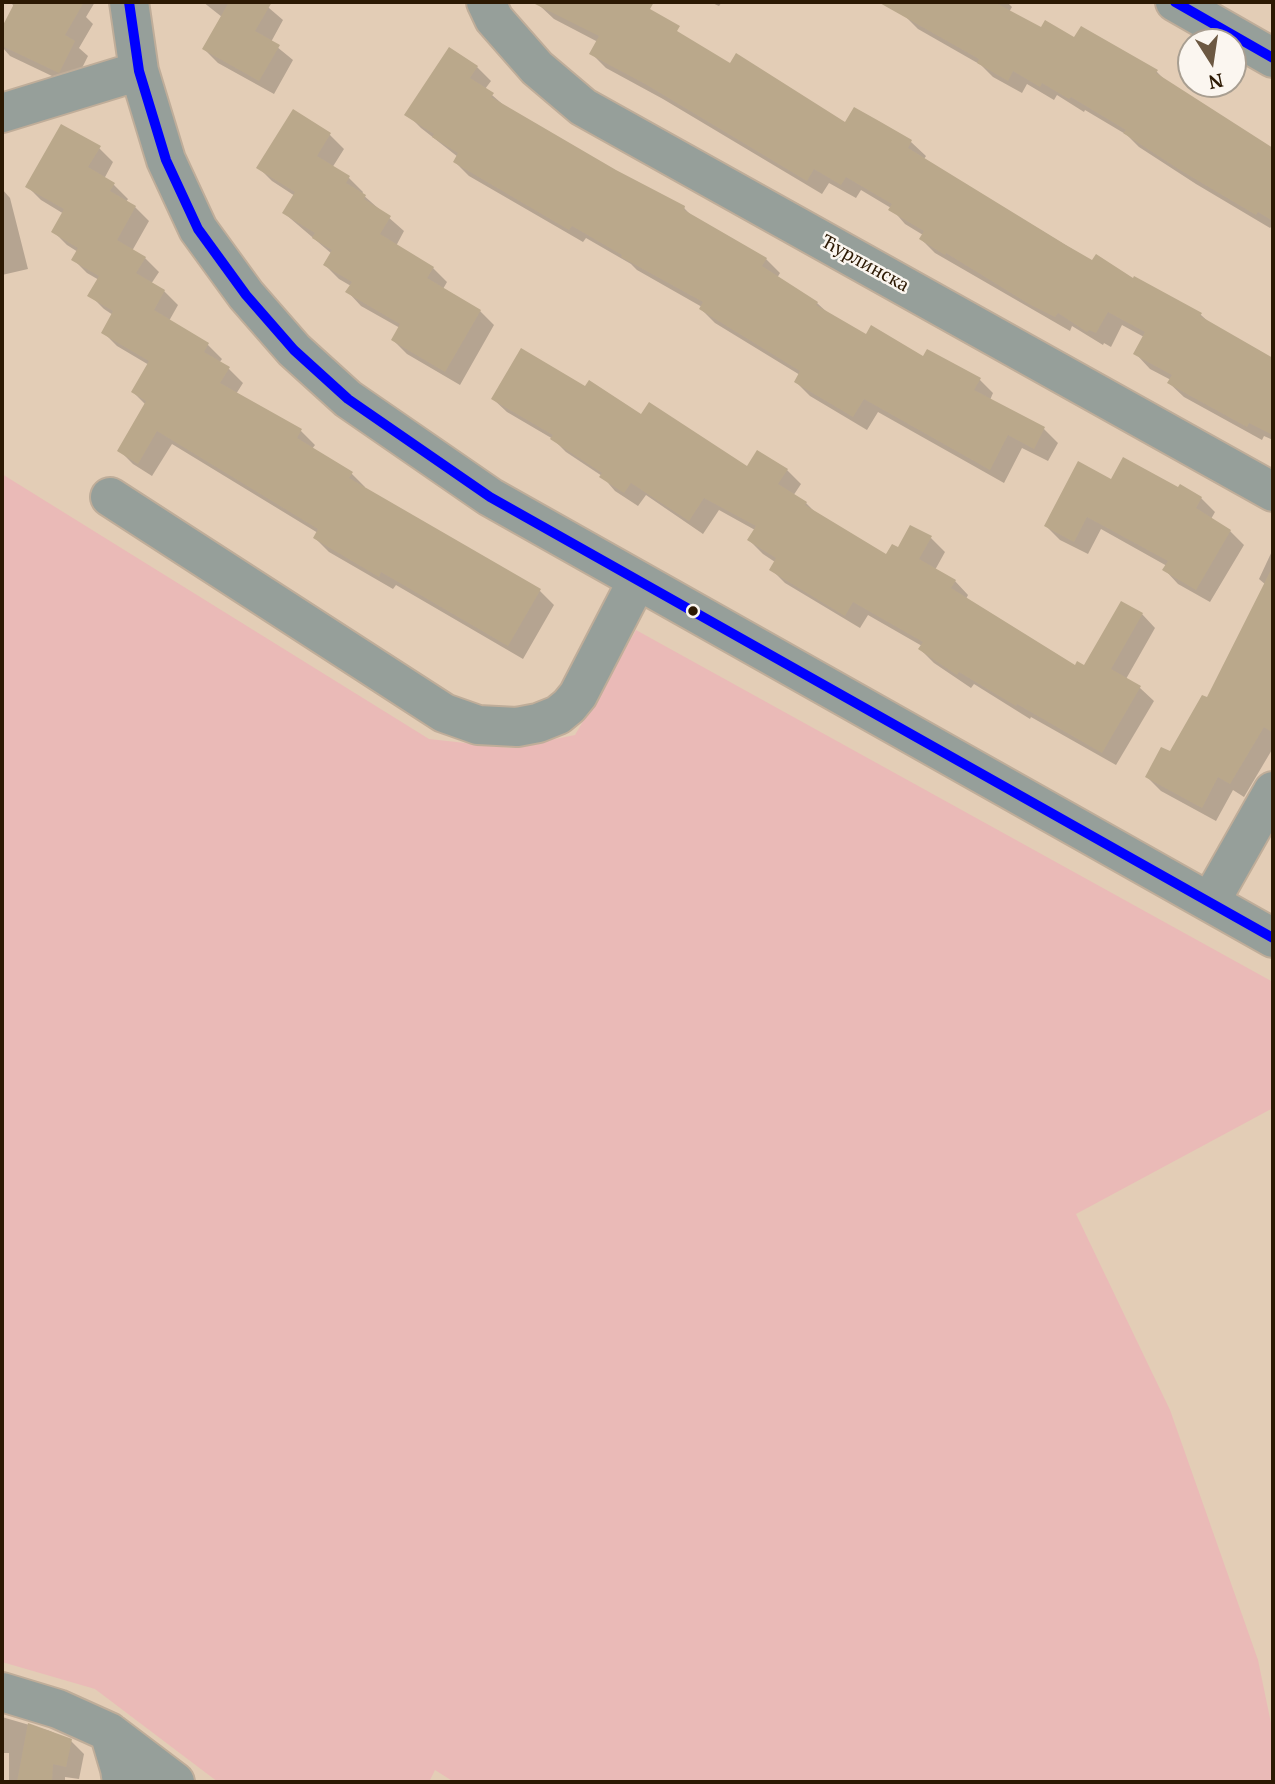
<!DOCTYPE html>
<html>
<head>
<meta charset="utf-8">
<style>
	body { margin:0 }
	#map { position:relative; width:1275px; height:1784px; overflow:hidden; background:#e3cdb6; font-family:"PT Serif",serif }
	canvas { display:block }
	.frame { position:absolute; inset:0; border:4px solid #2c1903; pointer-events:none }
	.north { position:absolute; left:1177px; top:28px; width:70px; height:70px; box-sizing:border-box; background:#fbf6f0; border:2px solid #a89e91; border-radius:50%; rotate:168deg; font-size:19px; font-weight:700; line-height:28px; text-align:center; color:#2c1903 }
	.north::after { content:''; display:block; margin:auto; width:24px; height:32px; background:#6c5842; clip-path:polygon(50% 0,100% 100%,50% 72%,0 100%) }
</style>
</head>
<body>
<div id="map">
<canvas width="1275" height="1784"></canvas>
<div class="frame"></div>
<div class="north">N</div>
</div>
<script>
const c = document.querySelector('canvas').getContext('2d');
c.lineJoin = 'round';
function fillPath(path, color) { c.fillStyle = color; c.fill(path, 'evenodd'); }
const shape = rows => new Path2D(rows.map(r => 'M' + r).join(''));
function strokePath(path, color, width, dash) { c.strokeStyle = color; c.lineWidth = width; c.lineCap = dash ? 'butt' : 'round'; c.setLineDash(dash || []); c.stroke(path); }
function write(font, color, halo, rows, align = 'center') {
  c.font = font + ' "PT Serif",serif'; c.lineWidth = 5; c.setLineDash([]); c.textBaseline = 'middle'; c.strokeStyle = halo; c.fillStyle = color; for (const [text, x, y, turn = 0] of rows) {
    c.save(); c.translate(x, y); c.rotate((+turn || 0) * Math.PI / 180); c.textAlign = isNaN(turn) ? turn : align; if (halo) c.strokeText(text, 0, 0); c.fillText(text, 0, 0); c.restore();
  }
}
fillPath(shape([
	[2,474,429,739,511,748,575,735,636,630,1273,982,1273,1108,1076,1214,1170,1410,1258,1660,1273,1733,1273,1782,454,1782,435,1770,429,1782,218,1782,95,1689,2,1662]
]), '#eabab7');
fillPath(shape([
	[11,2,95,2,86,17,93,24,79,48,88,56,73,86,10,56,2,47,2,31,14,7],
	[203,2,262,2,283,20,271,42,293,60,274,94,218,63,204,49,222,17],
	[541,2,624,2,731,65,846,125,911,142,926,156,924,159,1093,262,1133,280,1134,278,1201,315,1211,324,1273,359,1273,440,1264,436,1262,440,1184,397,1169,383,1171,380,1150,369,1136,354,1144,337,1122,325,1111,347,1104,343,1103,345,1072,326,1070,331,935,253,921,239,923,235,905,224,891,208,861,190,856,198,829,183,822,194,663,99,606,68,592,54,598,42,554,19,539,5],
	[710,2,722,2,719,6],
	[895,2,1007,2,1012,7,1009,12,1042,30,1075,39,1157,72,1168,83,1273,149,1273,225,1270,228,1196,184,1139,147,1127,135,1085,110,1084,112,1057,95,1054,100,1027,84,1022,93,993,77,981,65,918,29,904,15,907,9],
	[477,67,491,81,485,89,507,108,615,171,684,208,694,218,766,259,780,273,777,278,817,303,829,314,866,336,980,380,993,393,990,400,1044,429,1058,443,1048,461,1022,448,1004,483,878,412,867,430,810,396,796,382,800,375,715,323,701,309,702,307,637,270,631,264,586,238,583,242,469,176,455,162,458,157,421,128,407,114],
	[293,111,330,135,344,149,332,168,349,178,363,192,362,194,404,231,396,246,433,268,447,282,443,289,480,311,494,325,460,385,407,354,393,340,400,328,361,306,348,292,351,286,339,279,325,265,332,254,284,213,295,196,272,181,258,167],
	[99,148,113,162,104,179,114,185,128,199,126,202,135,207,149,221,132,251,145,258,159,272,151,284,164,291,178,305,169,321,208,345,222,359,219,363,229,369,243,383,236,394,301,431,315,445,312,449,351,473,365,487,364,489,540,591,554,605,523,659,396,585,393,589,329,552,315,538,318,533,172,444,152,476,133,464,119,450,146,405,133,392,149,365,117,346,103,332,113,315,104,309,90,295,99,280,87,273,73,259,78,252,67,245,53,231,64,214,41,200,27,186],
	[2,189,10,198,28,269,2,275],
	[586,388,748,469,787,470,801,484,793,496,806,503,817,514,886,556,898,549,931,538,945,552,935,570,955,581,968,595,966,599,1075,668,1085,667,1142,614,1155,628,1126,679,1140,688,1154,701,1116,765,1031,717,1030,719,974,684,971,688,934,663,920,649,922,646,868,615,860,628,785,583,771,569,775,562,763,554,749,540,755,530,719,510,703,534,646,495,638,506,615,491,602,476,566,452,553,439,507,412,493,399],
	[1112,481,1179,489,1201,498,1215,512,1211,519,1230,531,1244,545,1210,602,1178,584,1165,570,1167,566,1101,529,1088,554,1060,540,1046,526],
	[1273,549,1273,748,1244,797,1233,790,1216,821,1161,791,1147,777,1171,754,1207,700,1266,585,1259,579],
	[2,1717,50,1731,71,1741,84,1754,79,1779,65,1777,65,1782,9,1782,9,1753,2,1753]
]), '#0003');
fillPath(shape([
	[15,2,84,2,65,35,75,41,59,73,2,46,2,27],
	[229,2,272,2,255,31,280,45,259,81,202,49],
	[531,2,654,2,650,9,680,26,677,31,730,63,736,53,845,122,854,107,879,121,912,140,908,148,1066,245,1092,260,1096,254,1133,278,1134,276,1202,313,1200,316,1273,358,1273,435,1249,423,1247,427,1167,383,1172,375,1133,354,1145,332,1108,312,1096,333,1089,330,1087,332,1058,313,1055,317,1029,304,946,253,945,255,919,239,924,231,888,210,892,204,846,177,841,185,814,169,807,181,647,85,589,54,599,36],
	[878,2,994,2,1041,27,1045,20,1074,37,1081,26,1158,70,1156,73,1273,148,1273,221,1258,212,1256,215,1180,170,1123,133,1126,130,1071,97,1069,99,1042,83,1040,87,1013,71,1008,81,977,63,979,59],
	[449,47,478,66,470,78,494,93,491,97,616,170,685,206,684,210,767,258,762,266,818,302,816,305,866,334,871,325,923,356,927,349,981,378,974,390,1045,427,1034,449,1008,435,990,470,864,399,853,417,794,382,800,371,699,309,703,302,621,257,622,255,572,226,569,230,453,162,458,153,432,137,434,134,404,115],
	[293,109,331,133,317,156,350,176,346,183,366,195,364,199,391,216,380,234,434,267,427,278,481,310,445,372,391,340,400,324,345,292,352,282,323,265,332,250,312,238,315,233,282,213,295,192,256,168],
	[61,124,101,146,88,167,115,183,110,191,136,206,117,240,146,257,136,273,165,290,154,310,209,343,204,352,230,367,220,383,302,429,297,438,353,472,349,478,541,589,508,646,381,572,379,577,313,538,318,529,157,431,138,464,117,451,146,401,131,392,149,361,101,333,113,311,87,296,99,276,71,260,78,248,51,232,64,209,25,187],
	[521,348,585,386,589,380,641,414,649,402,747,466,757,450,788,469,778,484,807,502,805,505,886,554,892,544,898,547,910,525,932,536,919,559,956,580,951,588,1075,665,1077,661,1084,665,1121,601,1143,613,1111,669,1141,686,1102,753,1017,704,1016,706,959,672,957,675,918,649,923,642,853,602,845,616,769,570,776,558,747,540,756,526,704,498,689,521,631,483,624,493,599,477,602,473,550,439,553,435,491,399],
	[1123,457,1178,487,1180,484,1202,497,1196,508,1231,530,1196,590,1162,570,1168,561,1087,517,1074,542,1044,526,1078,461,1111,479],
	[1273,566,1273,733,1264,727,1230,784,1218,777,1202,808,1145,777,1161,747,1170,751,1202,695,1207,697],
	[28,1723,72,1739,66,1767,53,1764,52,1782,17,1782]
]), '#baa88b');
const minor = shape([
	[129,2,139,71,166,160,198,229,246,295,294,350,348,399,490,497,1273,938],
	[486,2,494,19,537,68,583,107,1273,492],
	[1175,2,1273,58],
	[2,113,139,71],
	[110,497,444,713,478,725,517,727,538,723,558,715,569,706,578,695,637,581],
	[1210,902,1273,791],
	[2,1692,58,1709,109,1732,175,1782],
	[109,1732,120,1769,122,1782]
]);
strokePath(minor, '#bfad99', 42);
strokePath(minor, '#969f9a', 38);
strokePath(shape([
	[129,2,139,71,166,160,198,229,246,295,294,350,348,399,490,497,1273,938],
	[1175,2,1273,58]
]), '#00f', 10);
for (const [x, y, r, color] of [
	[693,611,6,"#2c1903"]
]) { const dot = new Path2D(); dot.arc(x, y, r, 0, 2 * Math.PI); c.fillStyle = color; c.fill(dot); strokePath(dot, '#fbf6f0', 2.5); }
write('19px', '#2c1903', '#fbf6f0', [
	["Ћурлинска",865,264,29]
]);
</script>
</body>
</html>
